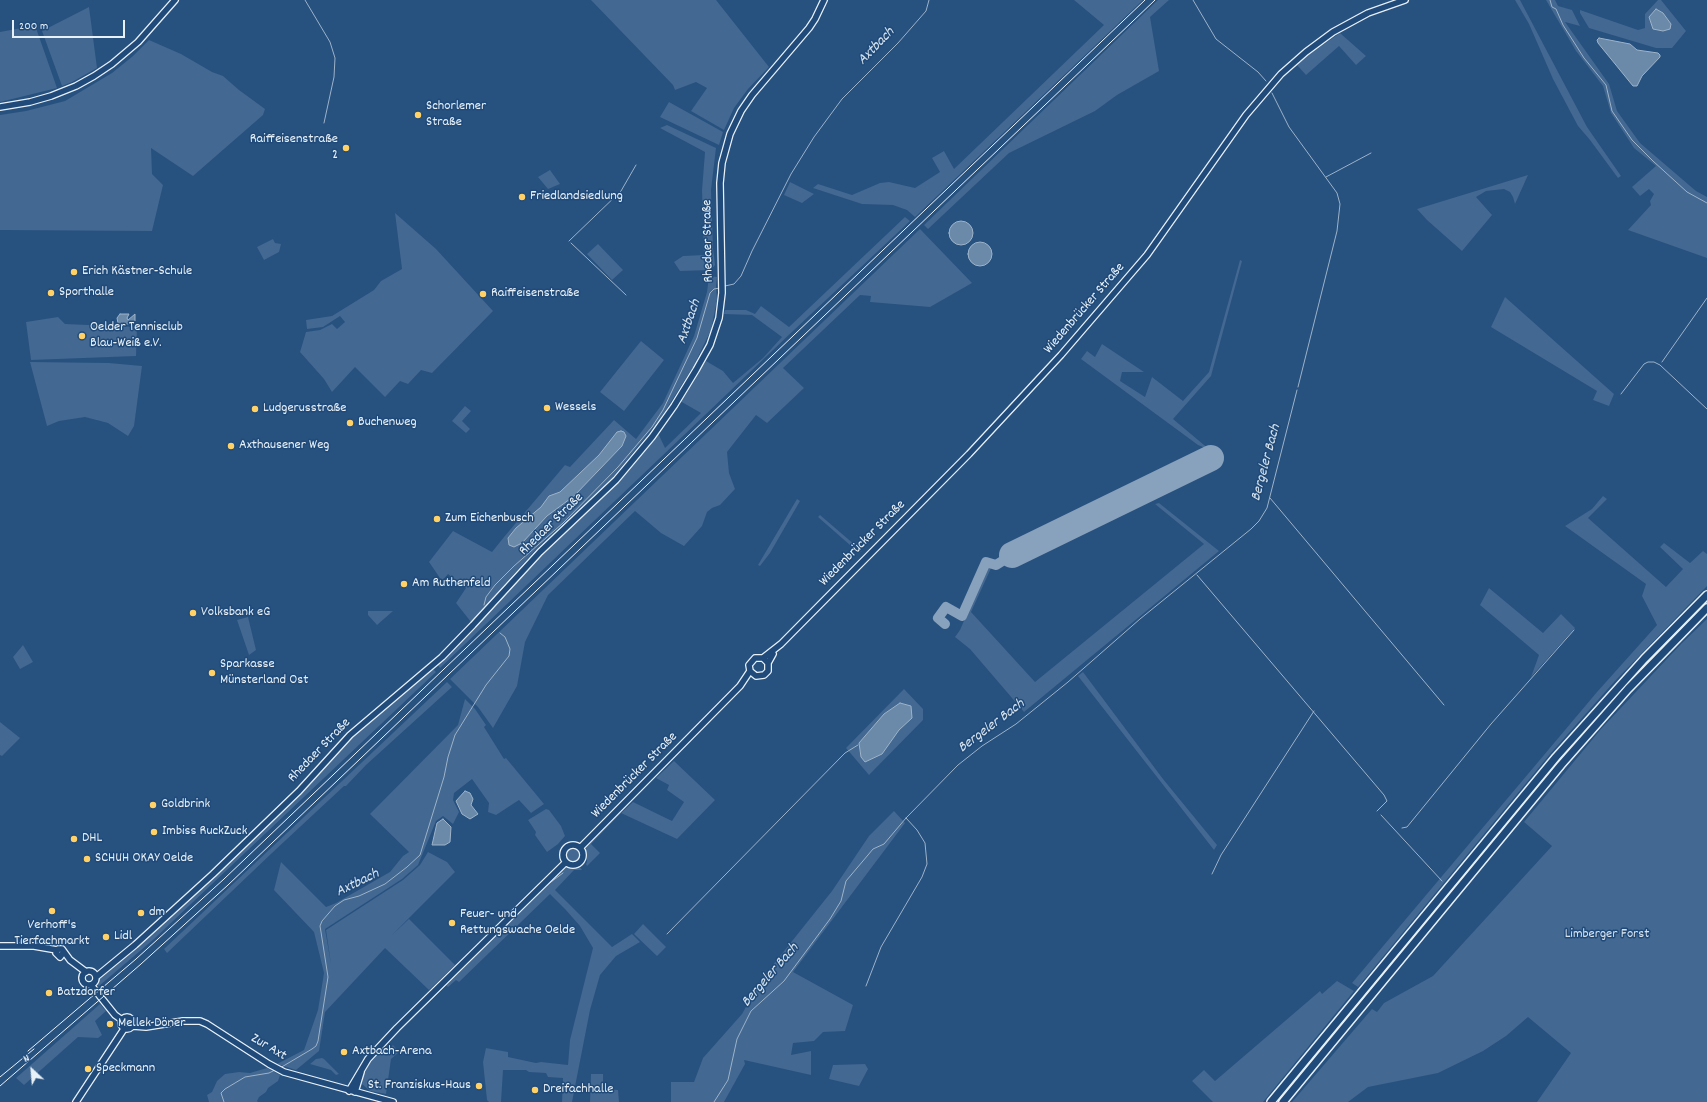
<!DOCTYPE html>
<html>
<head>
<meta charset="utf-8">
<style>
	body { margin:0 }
	#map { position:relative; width:1707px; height:1102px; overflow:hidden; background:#27517f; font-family:Dekko,sans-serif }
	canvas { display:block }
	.north { position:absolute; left:12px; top:1050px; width:40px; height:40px; -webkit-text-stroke:3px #1f4a7a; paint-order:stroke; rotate:334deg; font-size:11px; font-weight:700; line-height:16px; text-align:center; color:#e8f1f8 }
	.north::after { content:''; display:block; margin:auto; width:14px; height:18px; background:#e8f1f8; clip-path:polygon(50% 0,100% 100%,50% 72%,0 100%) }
	.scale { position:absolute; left:12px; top:20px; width:113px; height:18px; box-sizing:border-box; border:2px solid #e8f1f8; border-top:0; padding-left:5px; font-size:12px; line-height:14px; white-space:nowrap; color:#e8f1f8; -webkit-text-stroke:3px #1f4a7a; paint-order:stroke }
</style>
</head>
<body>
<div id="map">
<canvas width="1707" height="1102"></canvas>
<div class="north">N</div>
<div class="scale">200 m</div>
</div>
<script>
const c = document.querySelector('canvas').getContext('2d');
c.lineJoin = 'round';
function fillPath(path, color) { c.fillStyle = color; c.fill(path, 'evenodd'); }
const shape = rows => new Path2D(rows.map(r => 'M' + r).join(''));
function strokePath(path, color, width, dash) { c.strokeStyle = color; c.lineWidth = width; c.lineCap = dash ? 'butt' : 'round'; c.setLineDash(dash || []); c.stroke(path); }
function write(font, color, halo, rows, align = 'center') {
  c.font = font + ' Dekko,sans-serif'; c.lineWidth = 3; c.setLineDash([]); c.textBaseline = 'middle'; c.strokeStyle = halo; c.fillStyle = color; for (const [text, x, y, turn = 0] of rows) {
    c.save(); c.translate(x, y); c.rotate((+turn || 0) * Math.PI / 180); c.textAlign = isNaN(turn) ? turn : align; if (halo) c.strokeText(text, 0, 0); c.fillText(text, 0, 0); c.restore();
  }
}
fillPath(shape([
	[591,0,716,0,769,67,748,89,734,108,724,130,691,111,707,88,696,82,675,90,673,85],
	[1074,0,1143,0,915,217,907,210,893,205,862,204,813,188,818,184,852,195,880,183,889,182,915,188,940,172,932,158,944,151,954,169,1104,25],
	[1158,0,1169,0,1150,17,1159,71,1117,95,1095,111,1009,153,928,229,924,225],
	[1515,0,1520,0,1587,127,1621,176,1618,178,1590,140,1578,126,1553,79,1529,24],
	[1546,0,1555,0,1558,6,1572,10,1580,26,1565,22,1609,84,1617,111,1640,143,1696,191,1707,197,1707,258,1628,230,1651,205,1650,201,1654,194,1649,189,1640,196,1632,187,1656,166,1634,148,1611,113,1603,86,1576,51],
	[1658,0,1661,0,1686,31,1672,48,1656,48,1589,28,1580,13,1580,10,1638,30,1645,28,1645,14],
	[89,7,97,68,72,82,62,86,42,31],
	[32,26,36,28,57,88,0,102,0,32],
	[1340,33,1366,56,1356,65,1339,46,1306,75,1297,65,1308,55],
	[149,40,181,54,212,72,223,76,239,90,265,109,263,115,193,176,151,148,152,174,163,185,152,231,0,230,0,115,26,111,65,101,112,73,133,56],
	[669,102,723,132,719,145,660,117],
	[667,125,716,148,711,190,713,248,715,265,711,270,680,271,674,262,683,256,704,255,702,190,705,152,660,128],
	[550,170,560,184,548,189,538,177],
	[1528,175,1515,204,1513,197,1510,192,1504,189,1486,191,1476,197,1492,215,1462,251,1427,220,1417,209],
	[790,182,814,194,802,203,784,195],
	[395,213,436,249,493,311,432,373,421,370,408,384,400,381,385,397,355,367,332,392,324,379,300,352,306,332,320,330,332,324,337,329,345,322,340,316,323,327,307,329,306,320,332,316,374,290,381,281,402,269],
	[905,217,910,221,793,331,440,668,437,664,480,622,543,553,618,482,658,433,665,448,701,413,680,401,706,361,723,371,733,383,763,358,782,337,752,315,724,314,725,310,746,310,755,314,761,306,789,327],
	[920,229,972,283,930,307,870,302,871,296,860,295,783,368,804,388,767,423,756,415,727,452,729,473,735,489,720,505,712,508,707,512,702,526,684,546,661,533,635,511,548,595,525,642,517,686,493,728,478,707,450,679],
	[273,239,275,243,281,244,279,252,264,260,257,247],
	[598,244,623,270,612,280,587,254],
	[1240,260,1242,261,1211,376,1173,419,1210,450,1198,445,1081,359,1087,351,1095,357,1102,344,1144,372,1122,372,1120,381,1145,397,1152,377,1183,401,1209,372],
	[709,276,717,277,716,286,717,300,711,330,693,367,660,419,613,477,537,548,471,622,456,603,466,588,448,574,442,581,429,562,453,531,492,552,504,537,565,465,570,467,614,420,636,439,663,403,694,336,707,292],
	[1505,297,1614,394,1609,406,1593,400,1597,391,1491,327],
	[58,317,65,324,137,327,136,356,31,360,26,322],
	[641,341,664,360,624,411,600,392],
	[30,362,109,363,142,366,134,426,128,436,108,423,85,417,59,421,47,426],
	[465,406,471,411,462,421,470,429,466,433,452,421],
	[1603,496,1607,499,1588,518,1666,587,1683,569,1660,547,1664,543,1690,563,1703,551,1707,554,1707,586,1614,682,1550,754,1358,987,1352,983,1597,692,1657,625,1642,596,1646,584,1565,526,1592,509],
	[797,499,800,501,770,553,760,566,758,565],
	[1159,503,1219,551,1024,712,970,649,955,637,960,630,988,565,992,566,971,612,1035,682,1204,544,1155,504],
	[820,515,862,551,859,553,818,517],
	[1489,588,1543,633,1561,614,1575,628,1531,677,1539,655,1480,605],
	[368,611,393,611,377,625,368,615],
	[248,617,256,650,249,655,237,620],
	[1707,619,1707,1102,1537,1102,1571,1053,1528,1017,1506,1036,1483,1051,1438,1073,1368,1087,1348,1102,1292,1102,1372,1009,1377,1012,1384,1003,1433,976,1552,846,1524,822,1601,729,1682,643],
	[23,645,33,662,20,669,13,657],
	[432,668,436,672,154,939,99,986,96,983,98,979,293,800,352,737,391,702],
	[1083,672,1163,779,1217,845,1214,850,1078,676],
	[447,682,452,687,366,765,346,786,344,786,272,853,167,953,164,949],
	[904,689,923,709,923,720,869,775,846,748],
	[465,699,475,709,486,725,484,727,504,759,506,758,544,804,531,813,519,800,496,815,488,812,489,803,472,779,454,793,453,800,459,812,453,824,443,816,436,821,418,865,402,879,325,929,331,964,326,930,403,880,420,865,428,852,447,862,455,872,392,935,409,919,455,965,429,990,385,948,325,1012,319,1051,296,1070,277,1064,304,1050,318,1010,324,973,314,932,274,890,281,862,326,907,336,903,390,872,403,856,409,852,370,814,458,725],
	[0,722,20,738,2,756,0,755],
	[674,761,715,800,677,839,621,813,591,844,600,853,587,866,586,864,587,862,586,847,619,812,621,813,633,802,672,821,684,802,667,790,669,785,656,778],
	[546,809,549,810,561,826,565,836,558,844,547,852,535,835,536,832,528,820],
	[894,811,905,823,793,972,853,1005,845,1031,823,1032,814,1041,793,1043,791,1055,811,1051,811,1075,744,1060,745,1064,724,1102,671,1102,671,1082,694,1082,703,1058,742,1014,761,980,832,891,869,836],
	'565 855a8 8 0 1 1 16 0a8 8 0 1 1-16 0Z',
	[577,866,580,867,582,870,574,870,555,890,612,947,632,934,640,942,616,956,600,975,590,1010,572,1102,562,1102,563,1078,548,1077,546,1073,529,1072,526,1070,503,1070,501,1102,489,1102,487,1100,483,1062,486,1048,508,1052,508,1057,536,1063,541,1062,568,1065,570,1040,593,948,580,926,565,909,550,894,459,982,456,980,448,987,446,985,446,982,564,868],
	[643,924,666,947,657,956,634,934],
	[1337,981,1354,991,1263,1102,1213,1102,1192,1081,1204,1070,1215,1081,1320,991,1322,994],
	[100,1004,106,1011,95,1021,102,1035,98,1038,78,1037,24,1085,16,1078],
	[393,1045,399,1052,391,1059,386,1094,370,1091,362,1084,364,1074,370,1063,380,1052,383,1055],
	[322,1058,324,1059,339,1074,336,1075,331,1070,310,1064,316,1059],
	[865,1064,868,1069,859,1086,829,1079,833,1065],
	[267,1068,280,1075,278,1081,268,1088,266,1092,259,1097,257,1101,258,1102,209,1102,207,1095,212,1092,217,1081,225,1074,239,1072,250,1073],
	[591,1074,603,1074,603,1089,618,1090,619,1102,590,1102]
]), '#436891');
const water = shape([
	[1656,9,1663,13,1671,24,1670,29,1663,31,1653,29,1649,17,1656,9],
	[1599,38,1630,44,1637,50,1658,53,1660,55,1660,57,1642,76,1637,86,1633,86,1598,43,1597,40,1599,38],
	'949 233a12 12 0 1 1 24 0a12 12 0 1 1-24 0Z',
	'968 254a12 12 0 1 1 24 0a12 12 0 1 1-24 0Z',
	[120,314,129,314,127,318,128,320,135,314,135,321,133,323,121,325,118,323,117,318,120,314],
	[621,431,624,432,626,436,622,446,574,496,547,516,522,543,514,547,509,545,508,538,516,528,541,507,549,496,560,492,599,455,617,432,621,431],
	[900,703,911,706,912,718,899,730,882,754,865,762,861,757,859,743,884,714,900,703],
	[465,791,470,793,473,799,471,805,478,814,470,819,462,814,456,801,465,791],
	[443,819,451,827,450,842,445,845,432,845,437,823,443,819]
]);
fillPath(water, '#6b8aaa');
strokePath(water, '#9db3c9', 1);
strokePath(shape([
	[305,0,330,42,335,58,334,77,324,123],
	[1193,0,1216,39,1258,72,1266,81],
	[1550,0,1552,7,1556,9,1563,25,1584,58,1606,85,1612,111,1632,140,1653,161,1687,192,1707,203],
	[1272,93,1289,127,1337,193,1340,204,1337,231,1298,387],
	[1326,177,1371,153],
	[569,241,621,191,636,165],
	[571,243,626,295],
	[725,286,734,284,741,276,752,251,791,174,814,137,842,99,898,43,926,11,929,0],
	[1662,362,1707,298],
	[1621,394,1644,364,1648,362,1654,362,1660,365,1707,409],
	[1270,498,1444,705],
	[1197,575,1384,795,1387,801,1377,811],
	[484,605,486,597,495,585,514,566,563,523,618,467,652,427,663,410,697,338,710,293,714,289,720,288],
	[1381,815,1442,881],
	[1402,828,1407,827,1491,724,1574,630],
	[1212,874,1221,855,1314,711],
	[667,934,845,753,858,745],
	[866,986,881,947,922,877,927,864,925,843,917,830,906,818],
	[387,1043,547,885,563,873],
	[280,1068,312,1049,316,1046,318,1041,328,977,321,932,320,926,322,921,335,906,344,900,359,896,385,884,407,867,420,855,444,777,448,757,455,735,486,685,509,656,510,649,505,637,500,633],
	[224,1102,221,1093,225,1089,245,1077,269,1073,275,1070],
	[714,1102,728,1080,737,1039,751,1011,784,981,830,919,841,901,846,881,868,855,873,849,884,844,906,818,958,765,982,746,1016,724,1068,682,1140,619,1251,529,1259,521,1267,508,1297,390]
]), '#9db3c9', 1);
strokePath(shape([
	[945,624,938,618,946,607,962,616,986,562,996,565,1012,555]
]), '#88a1bc', 10);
strokePath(shape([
	[1012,555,1211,458]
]), '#88a1bc', 26);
const secondary = shape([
	[0,107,30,102,51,96,76,86,94,76,112,64,138,42,175,0],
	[763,658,781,644,969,454,1061,355,1147,255,1246,115,1281,74,1306,52,1333,32,1368,13,1405,0],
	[768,663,763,658,755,658,749,665,750,671,756,676,764,675,768,671,768,663,773,654],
	'563 855a10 10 0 1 1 20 0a10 10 0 1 1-20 0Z',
	[580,848,740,686,750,671],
	[0,946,34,946,57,950],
	[63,953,60,957,56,953,58,949,62,949,70,960,86,972],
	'82 978a7 7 0 1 1 14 0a7 7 0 1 1-14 0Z',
	[96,977,135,945,213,874,299,791,350,735,442,657,473,625,540,552,616,480,652,437,674,406,696,370,710,345,719,318,722,293,720,183,722,163,730,134,741,111,752,95,809,28,815,19,824,0],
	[91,985,115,1015,122,1020],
	'121 1023a6 6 0 1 1 12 0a6 6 0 1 1-12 0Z',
	[133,1026,146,1027,183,1021,200,1021,207,1024,269,1064,284,1072,393,1102],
	[349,1091,368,1059,397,1028,566,862],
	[355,1092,361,1072],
	[76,1102,124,1029]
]);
const highway = shape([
	[1271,1102,1556,757,1644,659,1707,595],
	[1283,1102,1561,765,1628,689,1707,608]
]);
strokePath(secondary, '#e8f1f8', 8);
strokePath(highway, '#e8f1f8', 10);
strokePath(secondary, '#1f4a7a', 5.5);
strokePath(highway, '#1f4a7a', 7);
strokePath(shape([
	[28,1051,136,959,224,879,1145,0],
	[0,1077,34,1049],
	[0,1086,141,964,228,885,1155,0]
]), '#e8f1f8', 1);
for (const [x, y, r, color] of [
	[418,115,4,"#ffd166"],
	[346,148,4,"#ffd166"],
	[522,197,4,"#ffd166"],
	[74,272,4,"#ffd166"],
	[51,293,4,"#ffd166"],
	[483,294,4,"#ffd166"],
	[82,336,4,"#ffd166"],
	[547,408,4,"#ffd166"],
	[255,409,4,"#ffd166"],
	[350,423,4,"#ffd166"],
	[231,446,4,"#ffd166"],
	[437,519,4,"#ffd166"],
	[404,584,4,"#ffd166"],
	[193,613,4,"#ffd166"],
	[212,673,4,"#ffd166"],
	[153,805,4,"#ffd166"],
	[154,832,4,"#ffd166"],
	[74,839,4,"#ffd166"],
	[87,859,4,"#ffd166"],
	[52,911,4,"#ffd166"],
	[141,913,4,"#ffd166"],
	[452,923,4,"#ffd166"],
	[106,937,4,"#ffd166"],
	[49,993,4,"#ffd166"],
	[110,1024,4,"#ffd166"],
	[344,1052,4,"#ffd166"],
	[88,1069,4,"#ffd166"],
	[479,1086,4,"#ffd166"],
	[535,1090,4,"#ffd166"]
]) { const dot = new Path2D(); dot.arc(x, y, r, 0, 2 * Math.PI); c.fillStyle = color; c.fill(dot); strokePath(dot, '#1f4a7a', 1.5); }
write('14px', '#e8f1f8', '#1f4a7a', [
	["Schorlemer",426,107],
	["Straße",426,123],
	["Raiffeisenstraße",338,140,"right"],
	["2",338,156,"right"],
	["Friedlandsiedlung",530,197],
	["Erich Kästner-Schule",82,272],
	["Sporthalle",59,293],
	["Raiffeisenstraße",491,294],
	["Oelder Tennisclub",90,328],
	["Blau-Weiß e.V.",90,344],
	["Wessels",555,408],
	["Ludgerusstraße",263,409],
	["Buchenweg",358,423],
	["Axthausener Weg",239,446],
	["Zum Eichenbusch",445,519],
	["Am Ruthenfeld",412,584],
	["Volksbank eG",201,613],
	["Sparkasse",220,665],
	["Münsterland Ost",220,681],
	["Goldbrink",161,805],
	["Imbiss RuckZuck",162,832],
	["DHL",82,839],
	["SCHUH OKAY Oelde",95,859],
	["dm",149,913],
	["Feuer- und",460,915],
	["Rettungswache Oelde",460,931],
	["Verhoff's",52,926,"center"],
	["Tierfachmarkt",52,942,"center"],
	["Lidl",114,937],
	["Batzdorfer",57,993],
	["Mellek Döner",118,1024],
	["Axtbach-Arena",352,1052],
	["Speckmann",96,1069],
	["St. Franziskus-Haus",471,1086,"right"],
	["Dreifachhalle",543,1090]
], 'left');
write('14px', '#e8f1f8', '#1f4a7a', [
	["Rhedaer Straße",709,241,-91],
	["Wiedenbrücker Straße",1085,309,-49],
	["Rhedaer Straße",552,525,-44],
	["Wiedenbrücker Straße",863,544,-45],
	["Rhedaer Straße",320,751,-46],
	["Wiedenbrücker Straße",635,776,-45],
	["Zur Axt",268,1048,31]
]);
write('14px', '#d8e3ee', '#1f4a7a', [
	["Limberger Forst",1607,935]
]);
write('italic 15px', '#d5e2ec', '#1f4a7a', [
	["Axtbach",877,47,-46],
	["Axtbach",690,322,-71],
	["Bergeler Bach",1267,463,-75],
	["Bergeler Bach",992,727,-37],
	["Axtbach",358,884,-26],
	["Bergeler Bach",771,976,-49]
]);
</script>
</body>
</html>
